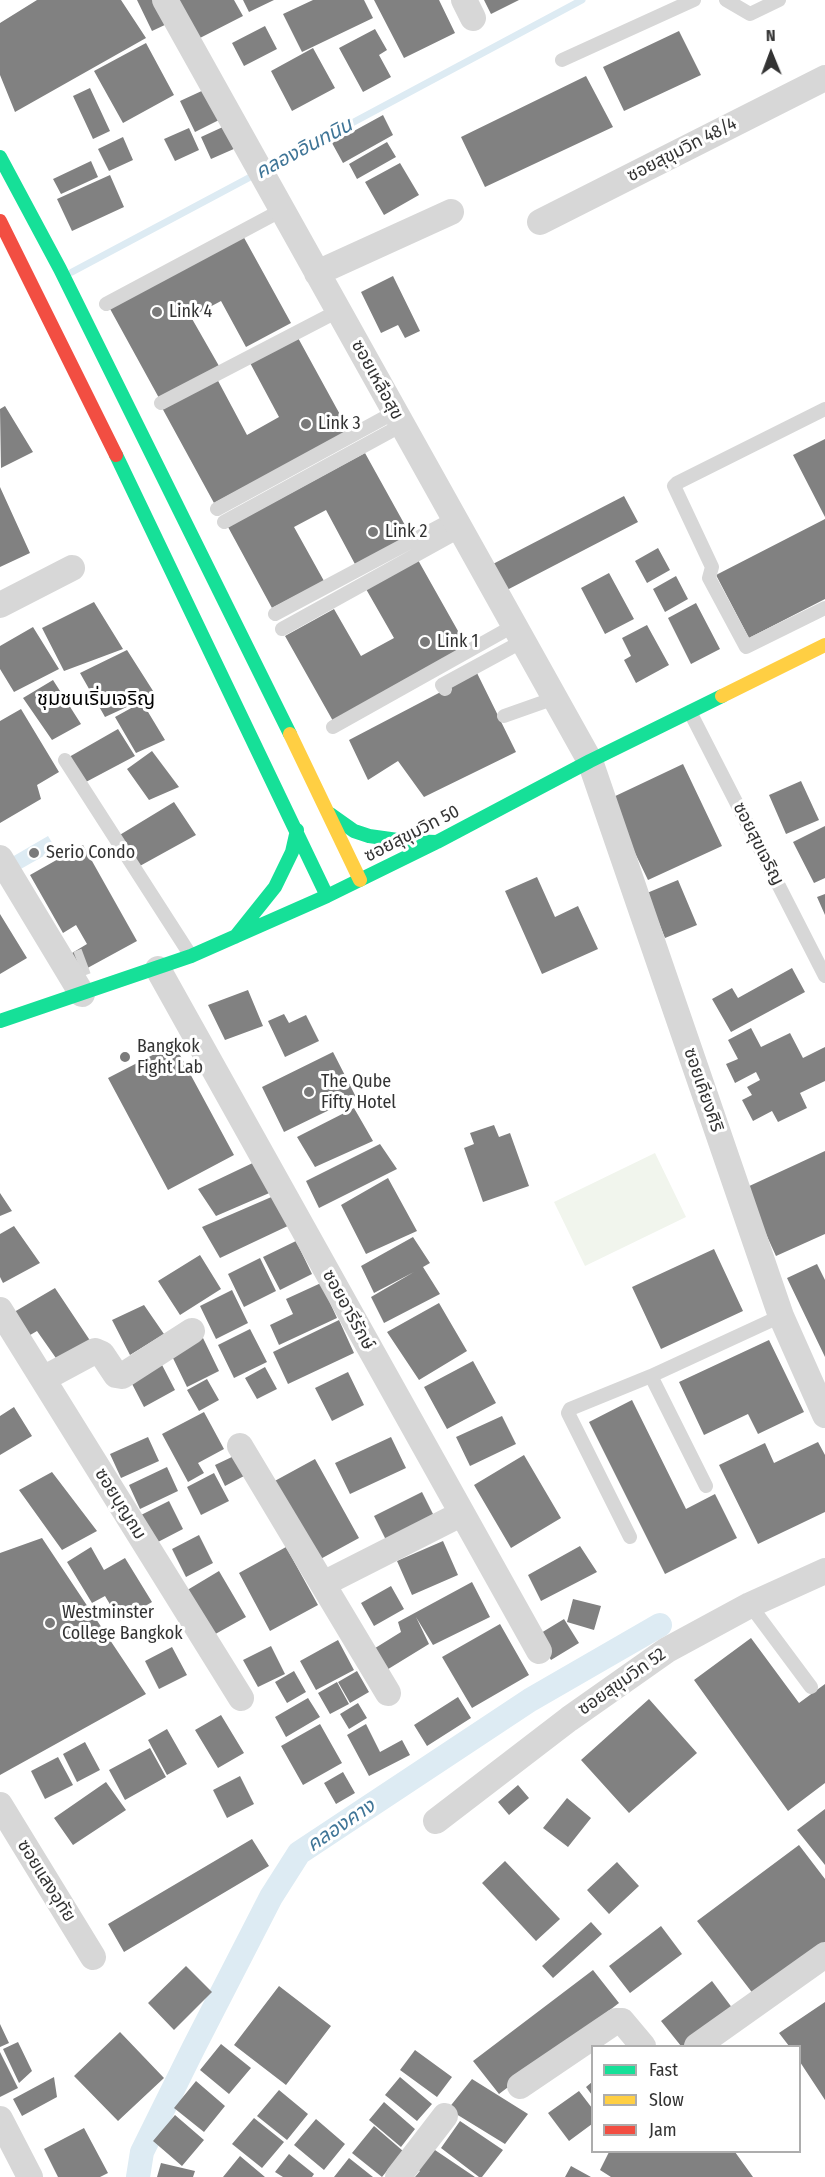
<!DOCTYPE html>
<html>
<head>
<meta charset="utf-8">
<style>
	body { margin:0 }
	#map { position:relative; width:825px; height:2177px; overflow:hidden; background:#fff; font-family:"Fira Sans Condensed",sans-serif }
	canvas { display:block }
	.legend { position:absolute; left:591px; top:2045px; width:210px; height:108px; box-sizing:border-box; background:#fff; border:2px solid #adadad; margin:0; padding:8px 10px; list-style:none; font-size:18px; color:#333 }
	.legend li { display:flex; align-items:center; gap:12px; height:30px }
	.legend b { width:30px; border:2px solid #adadad }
	.north { position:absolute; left:741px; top:24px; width:60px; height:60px; -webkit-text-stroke:4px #fff; paint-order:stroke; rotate:359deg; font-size:16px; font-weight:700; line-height:24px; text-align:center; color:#333 }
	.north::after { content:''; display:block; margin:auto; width:21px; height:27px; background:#333; clip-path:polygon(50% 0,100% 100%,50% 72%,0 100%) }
</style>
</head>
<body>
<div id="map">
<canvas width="825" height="2177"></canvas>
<ul class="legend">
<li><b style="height:8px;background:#16e098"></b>Fast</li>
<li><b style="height:8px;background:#ffcf43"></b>Slow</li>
<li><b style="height:8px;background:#f24e42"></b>Jam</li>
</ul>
<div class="north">N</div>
</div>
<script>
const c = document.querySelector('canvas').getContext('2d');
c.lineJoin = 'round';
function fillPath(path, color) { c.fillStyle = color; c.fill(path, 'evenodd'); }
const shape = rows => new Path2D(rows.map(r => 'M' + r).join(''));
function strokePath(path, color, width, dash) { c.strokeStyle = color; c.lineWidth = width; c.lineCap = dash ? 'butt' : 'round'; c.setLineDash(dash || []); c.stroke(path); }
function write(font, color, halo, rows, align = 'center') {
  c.font = font + ' "Fira Sans Condensed","Noto Sans Thai",sans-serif'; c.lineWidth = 6; c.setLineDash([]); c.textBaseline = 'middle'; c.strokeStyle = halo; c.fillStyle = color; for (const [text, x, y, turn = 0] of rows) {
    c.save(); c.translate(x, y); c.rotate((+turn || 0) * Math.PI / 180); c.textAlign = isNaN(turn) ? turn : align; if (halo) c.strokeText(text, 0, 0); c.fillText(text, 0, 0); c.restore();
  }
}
fillPath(shape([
	[655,1153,686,1217,585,1266,554,1202]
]), '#f1f5ed');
fillPath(shape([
	[48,836,56,849,19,870,12,857]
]), '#ddebf3');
strokePath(shape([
	[266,169,582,0],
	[72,272,256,174]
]), '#ddebf3', 7);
strokePath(shape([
	[138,2177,142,2152,194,2047,271,1897,299,1853,530,1700,660,1625]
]), '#ddebf3', 24);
fillPath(shape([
	[37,0,121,0,146,38,15,112,0,75,0,23],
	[137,0,158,0,169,23,152,31],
	[177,0,234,0,243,16,198,39],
	[243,0,274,0,249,12],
	[313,0,364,0,373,18,302,52,283,14],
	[374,0,439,0,455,33,404,58],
	[484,0,519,0,491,14],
	[265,26,277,49,244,66,232,43],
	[375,29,387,50,379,55,391,77,363,92,339,48],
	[679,31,701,75,624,111,603,67],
	[146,43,174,95,123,123,94,71],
	[313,48,335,88,292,111,271,71],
	[586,76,613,127,485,187,461,137],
	[90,88,110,131,93,139,73,96],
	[206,89,221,119,195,132,180,101],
	[383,115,393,135,343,163,332,143],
	[225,126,236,148,211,159,201,137],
	[189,128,199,150,175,161,164,139],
	[123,137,133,160,109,171,98,149],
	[387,142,396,157,357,179,349,164],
	[91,161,98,177,61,194,53,179],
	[400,163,419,195,384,215,365,182],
	[110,175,124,207,72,231,57,199],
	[242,234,291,323,246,347,221,301,191,317,219,366,159,398,109,307],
	[393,276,420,331,405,338,398,325,381,333,361,292],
	[297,336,349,431,214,503,161,406,216,377,247,435,279,417,249,361],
	[5,406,33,452,1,468,0,409],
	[825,439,825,517,793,455],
	[365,453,411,536,356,566,326,510,294,527,324,581,272,608,228,527],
	[0,487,30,553,0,567],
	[624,496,638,522,505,591,491,565],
	[825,519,825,599,749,638,716,575],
	[658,548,670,570,647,583,635,561],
	[418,560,467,647,333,721,285,636,334,609,361,656,394,638,366,589],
	[609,573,634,619,605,634,581,588],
	[676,576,688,599,665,612,653,589],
	[94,602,123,649,64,671,42,628],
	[696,603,720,649,691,664,668,618],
	[647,625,669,665,636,683,624,660,631,656,622,638],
	[33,627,59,669,14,692,0,669,0,646],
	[127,650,155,694,105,717,80,673],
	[477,673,516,752,424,797,398,761,368,780,349,740],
	[53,680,81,724,52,740,23,698],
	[142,702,165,740,136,753,115,717],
	[21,709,59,772,37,785,41,799,0,823,0,721],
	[118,729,135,756,84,783,69,757],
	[152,751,179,787,149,800,127,769],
	[683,764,722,846,648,880,609,799],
	[801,781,819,820,786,834,769,795],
	[174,802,196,835,138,867,118,836],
	[825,826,825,878,814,883,793,842],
	[83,845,137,941,82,971,72,953,87,944,76,925,63,933,30,875],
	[537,877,555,917,578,906,598,949,542,974,505,891],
	[678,880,697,925,665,938,647,893],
	[825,894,825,915,817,897],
	[0,914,27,958,0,974],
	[792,968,805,992,731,1032,712,999,732,988,738,998],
	[248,990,263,1026,225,1040,208,1005],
	[284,1014,289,1023,306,1015,319,1041,285,1057,268,1021],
	[751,1028,761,1047,790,1033,803,1058,825,1047,825,1081,800,1093,807,1108,778,1122,772,1111,753,1121,742,1100,752,1095,747,1087,760,1080,756,1072,735,1083,726,1064,738,1059,728,1040],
	[174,1044,234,1155,168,1190,108,1078],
	[333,1052,356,1097,284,1132,262,1087],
	[354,1108,373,1141,315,1167,297,1137],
	[494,1125,499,1137,510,1133,529,1186,483,1202,464,1148,474,1144,470,1133],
	[380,1144,397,1169,319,1208,306,1181],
	[825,1151,825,1234,776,1256,745,1188],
	[259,1160,274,1191,216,1216,198,1189],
	[388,1178,417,1231,366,1254,341,1205],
	[0,1193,12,1211,0,1216],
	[276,1195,292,1224,220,1258,202,1227],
	[14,1226,40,1263,3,1283,0,1277,0,1234],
	[413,1237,430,1263,423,1267,440,1294,384,1323,371,1297,414,1272,374,1293,361,1266],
	[296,1241,312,1274,280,1290,263,1257],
	[714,1249,743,1311,661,1349,632,1287],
	[200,1255,221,1289,180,1315,158,1281],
	[260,1258,276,1291,244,1307,228,1274],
	[817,1264,825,1280,825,1357,787,1278],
	[321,1283,337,1318,279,1345,270,1325,293,1314,286,1299],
	[55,1288,91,1342,58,1361,37,1331,25,1338,9,1315],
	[232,1290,248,1323,216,1339,200,1306],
	[439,1303,467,1351,419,1380,387,1332],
	[144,1305,164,1334,130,1355,112,1320],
	[339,1320,354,1353,288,1384,273,1352],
	[250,1329,267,1362,234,1378,218,1345],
	[203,1338,219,1371,187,1387,171,1354],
	[769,1340,804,1412,758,1434,748,1414,704,1435,679,1382],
	[473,1361,496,1403,447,1429,424,1387],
	[161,1363,175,1390,144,1407,130,1380],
	[265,1367,277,1389,257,1399,245,1378],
	[348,1372,364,1405,332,1421,315,1388],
	[207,1379,219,1400,199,1411,187,1390],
	[632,1400,686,1509,715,1494,737,1538,665,1574,589,1422],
	[14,1407,32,1436,0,1455,0,1416],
	[204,1412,224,1449,198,1463,204,1473,188,1482,162,1434],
	[502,1416,516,1444,470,1466,456,1437],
	[148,1437,159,1461,121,1478,110,1454],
	[391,1437,406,1468,350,1494,335,1463],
	[818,1442,825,1455,825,1512,758,1544,719,1465,765,1443,774,1463],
	[524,1455,561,1518,511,1548,474,1485],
	[234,1456,244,1476,225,1486,215,1465],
	[315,1459,359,1538,315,1562,271,1483],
	[167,1467,178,1491,140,1509,129,1485],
	[52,1472,97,1531,62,1550,19,1490],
	[214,1473,229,1501,201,1515,187,1487],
	[422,1492,435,1518,387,1542,374,1516],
	[169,1501,183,1529,156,1543,141,1515],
	[199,1535,213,1563,186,1577,172,1549],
	[42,1538,146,1694,0,1775,0,1553],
	[443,1541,458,1575,412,1595,397,1561],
	[580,1546,597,1572,541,1601,528,1575],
	[91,1547,104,1570,125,1558,152,1602,120,1621,105,1596,92,1603,67,1562],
	[286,1547,318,1605,270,1631,239,1573],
	[219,1571,246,1617,210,1637,184,1592],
	[472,1582,490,1617,433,1645,416,1617,429,1644,385,1671,372,1650,401,1632,398,1622],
	[391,1586,404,1609,374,1626,361,1603],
	[573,1599,601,1606,594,1630,567,1622],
	[564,1619,579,1643,551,1660,536,1636],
	[500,1624,529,1675,472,1708,442,1657],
	[751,1638,799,1703,825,1684,825,1783,788,1811,694,1680],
	[338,1640,354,1670,316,1690,300,1661],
	[271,1646,285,1674,258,1687,243,1660],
	[172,1647,187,1675,159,1689,145,1661],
	[294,1671,306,1692,287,1703,275,1682],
	[357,1671,369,1692,350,1703,338,1682],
	[337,1682,349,1704,330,1714,318,1693],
	[458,1697,471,1718,427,1746,414,1725],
	[308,1698,320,1717,286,1737,275,1717],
	[649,1699,697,1753,629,1813,581,1760],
	[358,1703,367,1718,349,1729,340,1714],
	[221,1715,244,1753,218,1768,195,1730],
	[320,1724,342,1763,303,1785,281,1746],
	[366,1724,380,1752,402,1740,410,1755,369,1776,347,1735],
	[167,1729,187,1764,167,1775,148,1740],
	[85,1742,100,1770,77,1782,63,1754],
	[150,1748,166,1777,125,1800,109,1770],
	[58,1757,73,1785,45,1799,31,1771],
	[343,1772,355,1793,336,1804,324,1783],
	[240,1776,254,1804,227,1818,213,1790],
	[106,1782,126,1810,73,1845,54,1818],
	[518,1785,529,1798,509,1815,498,1802],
	[567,1798,591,1818,568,1847,543,1828],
	[825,1809,825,1865,797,1830],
	[252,1839,269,1866,124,1952,108,1924],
	[799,1845,825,1879,825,1942,754,1995,697,1921],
	[505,1861,560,1919,536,1941,482,1883],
	[617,1862,639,1886,609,1914,587,1890],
	[591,1922,602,1934,553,1978,542,1966],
	[661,1926,682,1954,630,1993,609,1966],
	[186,1966,212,1992,174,2030,148,2003],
	[593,1970,619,2003,499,2094,473,2061],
	[712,1981,733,2009,685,2046,681,2046,661,2021],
	[279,1986,331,2026,286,2085,234,2045],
	[825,2002,825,2100,800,2062,800,2046,789,2046,779,2033],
	[0,2024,9,2043,0,2047],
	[120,2032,164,2078,118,2121,74,2076],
	[18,2042,32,2071,19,2083,3,2049],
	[221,2044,251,2068,229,2094,200,2070],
	[415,2050,452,2077,437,2097,400,2070],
	[0,2052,18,2088,0,2097],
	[54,2077,57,2097,22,2116,13,2099],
	[400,2077,432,2104,417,2121,385,2095],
	[472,2079,528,2114,505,2144,448,2109],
	[196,2081,225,2106,204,2132,174,2108],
	[592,2082,592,2095,586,2087],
	[279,2090,308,2114,287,2140,257,2116],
	[579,2091,592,2108,592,2124,569,2141,548,2113],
	[384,2102,415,2129,401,2147,369,2120],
	[175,2115,204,2140,182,2166,153,2141],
	[254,2118,284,2142,262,2168,232,2144],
	[316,2119,345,2144,324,2170,294,2145],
	[460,2121,503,2150,482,2177,479,2177,441,2148],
	[374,2126,403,2151,382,2177,352,2153],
	[84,2128,108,2173,100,2177,58,2177,44,2149],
	[432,2148,475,2177,415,2177,420,2171,415,2168],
	[609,2152,735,2152,753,2177,611,2177,600,2170],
	[289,2154,314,2174,312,2177,283,2177,275,2172],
	[240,2156,265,2177,223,2177],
	[349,2158,373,2177,334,2177],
	[161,2163,195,2171,193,2177,157,2177],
	[571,2166,591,2177,565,2177]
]), '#818181');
strokePath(shape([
	[78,964,86,961]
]), '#d6d6d6', 26, [26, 13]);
strokePath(shape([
	[726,0,750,14,779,0],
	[562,60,694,0],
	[106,304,282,210],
	[161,403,338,311],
	[825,409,677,483,674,486,712,567,709,578,746,647,825,608],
	[217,509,395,412],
	[224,522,402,425],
	[275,614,455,518],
	[282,629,461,530],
	[445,689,442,685,523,641],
	[690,712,825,976],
	[504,716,555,698],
	[333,727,515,625],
	[65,760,191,956],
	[651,1376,706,1486],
	[630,1537,568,1413,570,1409,651,1376,781,1316],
	[750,1605,811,1687]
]), '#d7d7d7', 14);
strokePath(shape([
	[165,0,590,761,781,1316,825,1415],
	[464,0,473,18],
	[540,222,825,78],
	[317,273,451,212],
	[0,605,72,568],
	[0,858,82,994],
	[158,969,539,1651],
	[0,1310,241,1698],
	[43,1379,95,1351,102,1354,116,1375,122,1376,192,1331],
	[240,1446,388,1693],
	[323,1584,461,1514],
	[0,1805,93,1957],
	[436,1821,569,1719,667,1650,750,1605,825,1571],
	[697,2046,825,1955],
	[520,2086,616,2021,622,2021,643,2046],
	[0,2119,30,2177],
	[398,2177,445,2116]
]), '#d7d7d7', 26);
strokePath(shape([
	[0,157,60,269,290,734],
	[116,455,327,896],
	[330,814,354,831,369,836,405,841,437,842],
	[235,937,275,887,292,852,297,830],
	[0,1021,191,956,327,896,437,842,590,761,722,696]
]), '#16e098', 14);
strokePath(shape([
	[722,696,825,645],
	[290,734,360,880]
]), '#ffcf43', 14);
strokePath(shape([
	[0,221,116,455]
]), '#f24e42', 14);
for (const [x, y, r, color] of [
	[157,312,6,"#7a7a7a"],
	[306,424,6,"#7a7a7a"],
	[373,532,6,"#7a7a7a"],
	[425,642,6,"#7a7a7a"],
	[34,853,6,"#7a7a7a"],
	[125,1057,6,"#7a7a7a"],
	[309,1092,6,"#7a7a7a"],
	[50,1623,6,"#7a7a7a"]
]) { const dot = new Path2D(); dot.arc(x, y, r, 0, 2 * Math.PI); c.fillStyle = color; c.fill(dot); strokePath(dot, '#fff', 2); }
write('18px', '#333', '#fff', [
	["ซอยสุขุมวิท 48/4",682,150,-27],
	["ซอยเหลือสุข",377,380,61],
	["ซอยสุขุมวิท 50",412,834,-27],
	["ซอยสุขเจริญ",758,844,63],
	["ซอยเคียงศิริ",703,1090,71],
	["ซอยอารีรักษ์",348,1310,61],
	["ซอยบุญถม",120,1504,58],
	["ซอยสุขุมวิท 52",622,1682,-35],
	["ซอยแสงอุทัย",46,1881,58]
]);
write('18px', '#333', '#fff', [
	["Link 4",169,312],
	["Link 3",318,424],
	["Link 2",385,532],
	["Link 1",437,642],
	["Serio Condo",46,853],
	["Bangkok",137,1047],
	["Fight Lab",137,1068],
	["The Qube",321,1082],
	["Fifty Hotel",321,1103],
	["Westminster",62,1613],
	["College Bangkok",62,1634]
], 'left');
write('italic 20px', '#3f7597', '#fff', [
	["คลองอินทนิน",304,149,-28],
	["คลองคาง",341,1826,-34]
]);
write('20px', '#000', '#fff', [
	["ชุมชนเริ่มเจริญ",96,699]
]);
</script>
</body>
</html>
